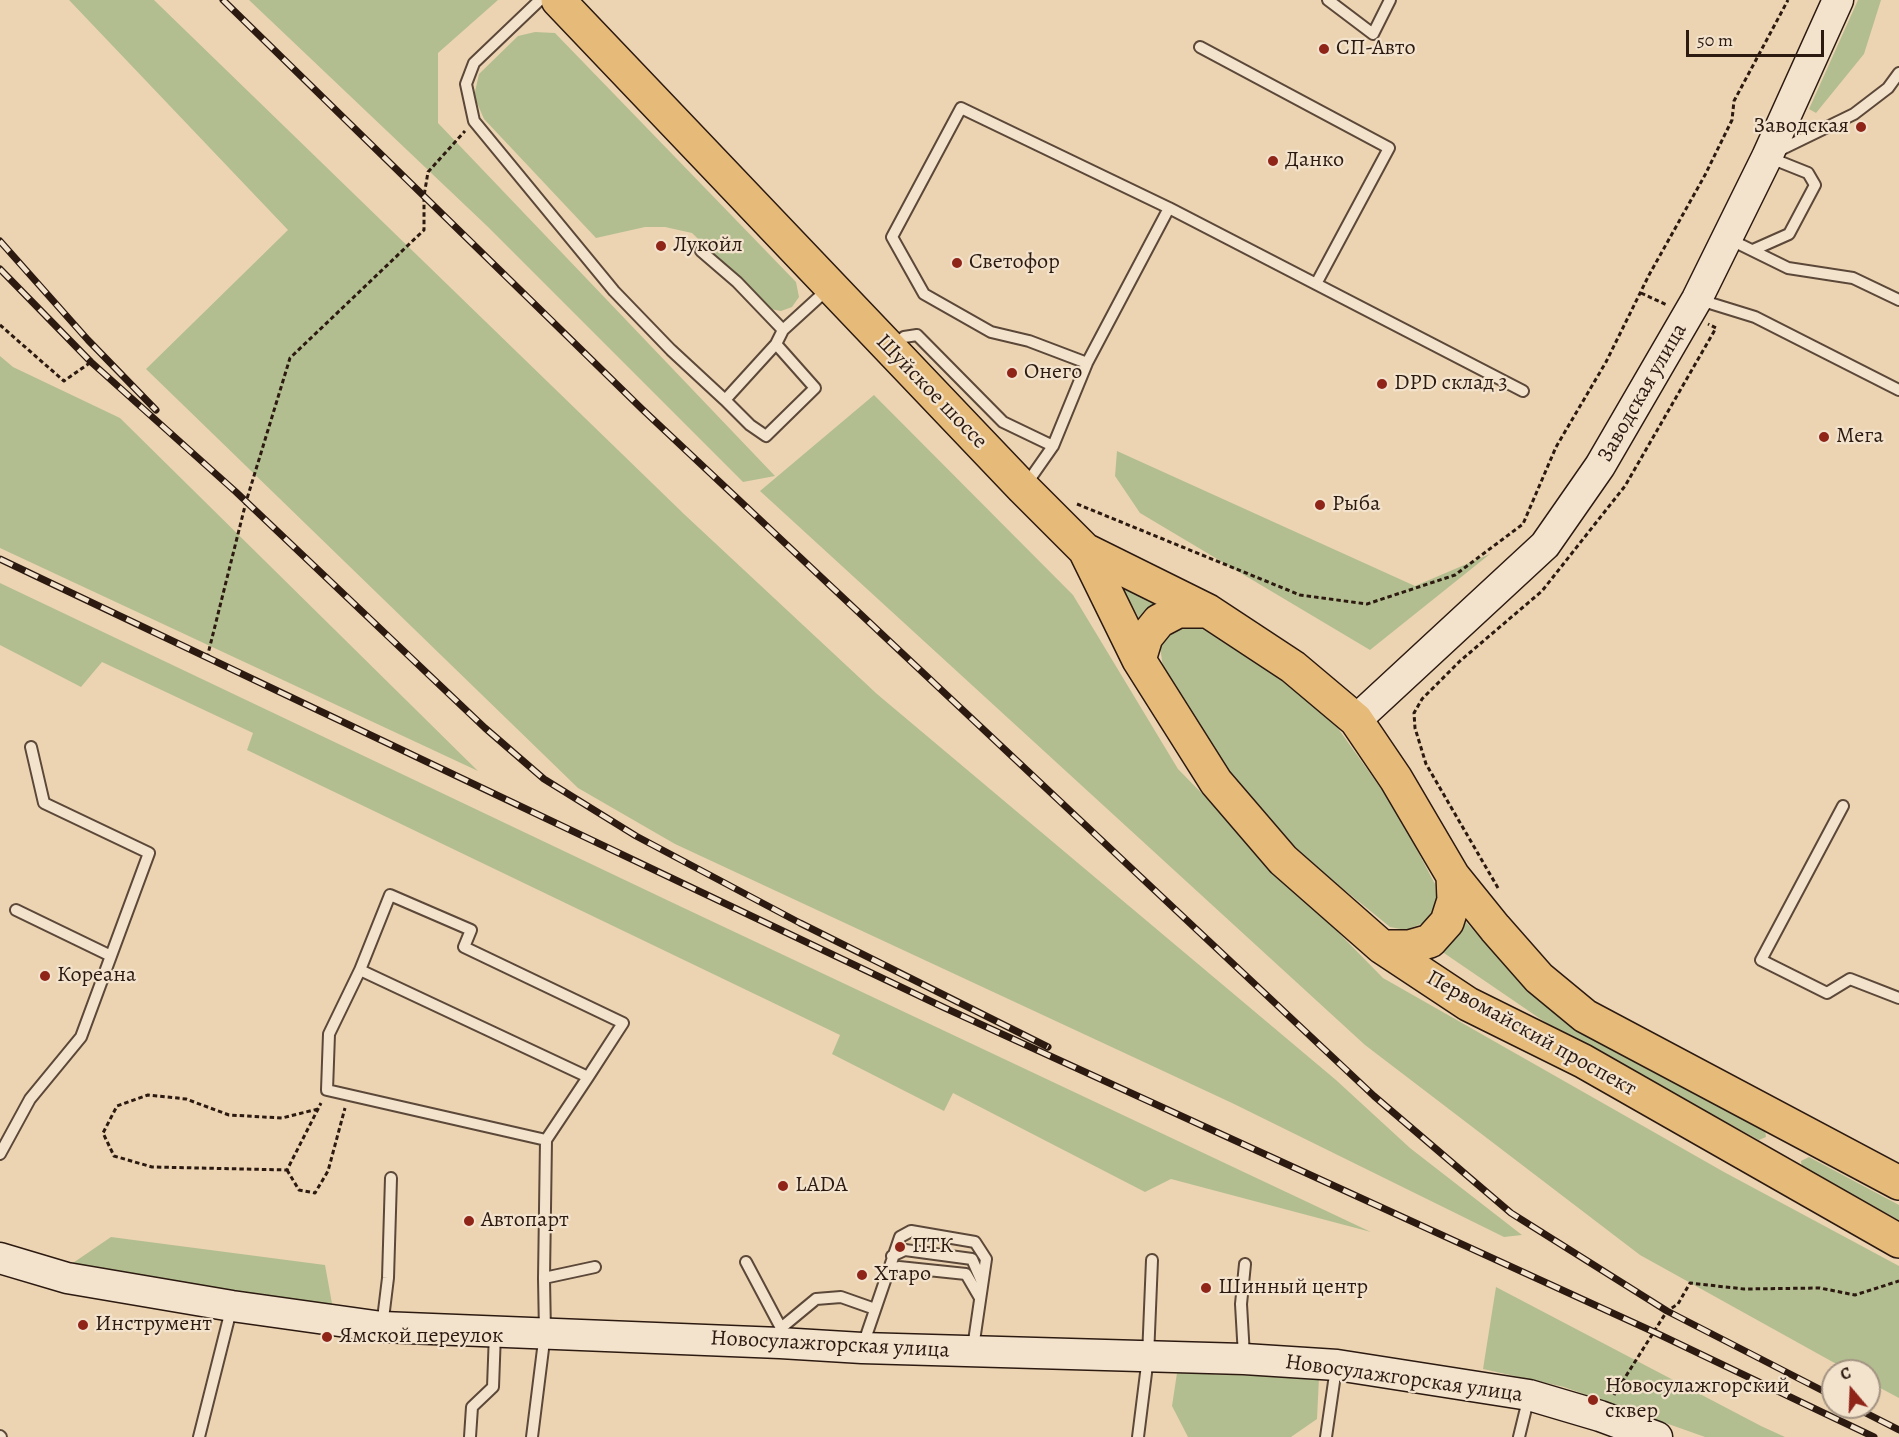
<!DOCTYPE html>
<html>
<head>
<meta charset="utf-8">
<style>
	body { margin:0 }
	#map { position:relative; width:1899px; height:1437px; overflow:hidden; background:#ecd4b2; font-family:Alegreya,serif }
	canvas { display:block }
	.north { position:absolute; left:1821px; top:1359px; width:60px; height:60px; box-sizing:border-box; background:#f3e3cd; border:2px solid #a39382; border-radius:50%; rotate:341deg; font-size:16px; font-weight:700; line-height:24px; text-align:center; color:#2c1a11 }
	.north::after { content:''; display:block; margin:auto; width:21px; height:27px; background:#8f2418; clip-path:polygon(50% 0,100% 100%,50% 72%,0 100%) }
	.scale { position:absolute; left:1686px; top:30px; width:138px; height:27px; box-sizing:border-box; border:3px solid #2c1a11; border-top:0; padding-left:8px; font-size:18px; line-height:21px; white-space:nowrap; color:#2c1a11; -webkit-text-stroke:4px #f3e3cd; paint-order:stroke }
</style>
</head>
<body>
<div id="map">
<canvas width="1899" height="1437"></canvas>
<div class="north">С</div>
<div class="scale">50 m</div>
</div>
<script>
const c = document.querySelector('canvas').getContext('2d');
c.lineJoin = 'round';
function fillPath(path, color) { c.fillStyle = color; c.fill(path, 'evenodd'); }
const shape = rows => new Path2D(rows.map(r => 'M' + r).join(''));
function strokePath(path, color, width, dash) { c.strokeStyle = color; c.lineWidth = width; c.lineCap = dash ? 'butt' : 'round'; c.setLineDash(dash || []); c.stroke(path); }
function write(font, color, halo, rows, align = 'center') {
  c.font = font + ' Alegreya,serif'; c.lineWidth = 4.5; c.setLineDash([]); c.textBaseline = 'middle'; c.strokeStyle = halo; c.fillStyle = color; for (const [text, x, y, turn = 0] of rows) {
    c.save(); c.translate(x, y); c.rotate((+turn || 0) * Math.PI / 180); c.textAlign = isNaN(turn) ? turn : align; if (halo) c.strokeText(text, 0, 0); c.fillText(text, 0, 0); c.restore();
  }
}
fillPath(shape([
	[69,0,154,0,685,515,877,694,1336,1080,1410,1148,1522,1235,1504,1237,1232,1103,675,844,578,788,146,369,288,230],
	[249,0,498,0,438,53,438,123,775,476,743,482,487,226],
	[1858,0,1881,0,1864,54,1816,113,1809,109],
	[535,32,555,33,796,282,799,297,792,307,781,311,770,309,692,233,665,227,645,227,596,238,484,119,474,96,479,74,518,36],
	[0,356,13,367,120,418,478,771,0,548],
	[874,395,1073,595,1178,769,1383,978,1724,1172,1899,1266,1899,1398,1869,1382,1869,1371,1849,1371,1640,1255,1365,1045,760,491],
	[1117,451,1415,586,1490,554,1370,650,1140,513,1115,476],
	[1117,577,1158,600,1140,620],
	[0,583,669,901,1371,1232,1171,1179,1145,1192,953,1093,944,1111,832,1054,840,1035,247,750,253,733,102,662,81,687,0,645],
	[1179,624,1215,629,1332,720,1395,808,1435,884,1437,904,1426,922,1406,930,1390,927,1288,844,1217,762,1163,667,1160,647,1166,633],
	[1466,922,1521,983,1579,1031,1765,1130,1766,1137,1759,1140,1561,1033,1441,951],
	[1809,1157,1899,1205,1899,1220,1802,1168,1801,1161],
	[111,1237,325,1265,333,1309,67,1267],
	[1496,1287,1761,1426,1785,1437,1705,1437,1564,1387,1483,1369],
	[1177,1373,1319,1378,1317,1419,1291,1437,1188,1437,1172,1406]
]), '#b3be90');
const service = shape([
	[540,0,474,63,466,84,474,121,614,291,671,350,725,400,776,344,783,330],
	[1328,0,1373,34,1390,0],
	[1200,47,1389,148,1316,284],
	[1778,151,1854,114,1888,88,1899,73],
	[1729,239,1788,268,1853,278,1899,300],
	[1753,250,1789,234,1815,185,1808,173,1768,157],
	[701,251,737,282,783,330,829,288],
	[1700,300,1755,317,1899,390],
	[892,347,904,337,917,335,1003,422,1053,446],
	[1087,363,1029,341,991,332,924,294,892,237,961,108,1169,208],
	[725,400,750,425,766,436,815,388,776,344],
	[1025,486,1053,446,1087,363,1169,208,1523,391],
	[1843,806,1761,960,1827,993,1850,979,1899,998],
	[16,910,111,956],
	[360,970,329,1034,327,1090,546,1140],
	[0,1154,30,1099,81,1037,149,853,44,803,31,747],
	[892,1256,905,1250,972,1259,982,1282],
	[746,1262,781,1328],
	[886,1274,899,1267,966,1274,980,1298],
	[544,1278,595,1267],
	[382,1327,388,1278,391,1178],
	[780,1342,781,1328,816,1299,841,1297,875,1309],
	[863,1345,900,1237,911,1231,975,1242,986,1259,973,1348],
	[1244,1356,1241,1304,1245,1264],
	[0,1436,1,1437],
	[199,1437,232,1306],
	[470,1437,472,1407,493,1387,495,1333],
	[532,1437,545,1333,544,1278,546,1140,588,1077,623,1023,464,947,471,930,390,895,360,970,588,1077],
	[1138,1437,1148,1357,1152,1260],
	[1326,1437,1336,1368],
	[1519,1437,1529,1396]
]);
const secondary = shape([
	[1356,720,1545,545,1600,466,1697,299,1767,157,1838,0],
	[0,1258,67,1278,232,1306,382,1327,780,1343,862,1348,1244,1359,1337,1365,1529,1395,1600,1416,1657,1437]
]);
const primary = shape([
	[558,0,1023,488,1085,550,1208,611,1293,667,1356,720,1396,779,1453,876,1495,928,1539,978,1585,1016,1899,1183],
	[1085,550,1139,660,1216,782,1283,860,1382,947,1468,1004,1583,1061,1899,1241],
	[1139,660,1146,637,1159,621,1178,611,1208,611],
	[1382,947,1409,947,1430,941,1447,922,1454,900,1453,876]
]);
strokePath(service, '#5c4839', 14);
strokePath(secondary, '#2c1a11', 33);
strokePath(primary, '#2c1a11', 36);
strokePath(shape([
	[1641,293,1667,305],
	[0,325,64,381,91,362],
	[1077,504,1300,595,1367,604,1455,575,1523,524,1556,447,1606,362,1649,275,1705,175,1732,120,1734,101,1788,0],
	[207,658,246,502,290,358,424,230,424,196,428,172,465,131],
	[1498,888,1426,764,1415,728,1414,713,1422,699,1460,661,1542,591,1625,486,1716,328,1708,324],
	[318,1109,282,1118,229,1115,186,1099,148,1095,117,1106,103,1133,114,1156,152,1167,287,1170,318,1109,321,1103],
	[287,1170,299,1190,315,1193,328,1171,345,1108],
	[1614,1395,1667,1311,1678,1304,1690,1283,1744,1289,1820,1288,1855,1295,1899,1281]
]), '#2c1a11', 3, [4.5, 3]);
strokePath(service, '#f3e3cd', 10);
strokePath(secondary, '#f3e3cd', 30);
strokePath(primary, '#e6ba79', 33);
const rail = shape([
	[223,0,642,409,1374,1096,1511,1213,1667,1311,1833,1396],
	[0,241,88,340,156,410],
	[0,269,91,362,236,492,485,728,544,779,636,836,800,923,1048,1047],
	[0,559,945,1008,1654,1332,1874,1437],
	[1854,1407,1899,1430]
]);
strokePath(rail, '#2c1a11', 7);
strokePath(rail, '#f3e3cd', 4.5, [14]);
for (const [x, y, r, color] of [
	[1324,49,6,"#8f2418"],
	[1861,127,6,"#8f2418"],
	[1273,161,6,"#8f2418"],
	[661,246,6,"#8f2418"],
	[957,263,6,"#8f2418"],
	[1012,373,6,"#8f2418"],
	[1382,384,6,"#8f2418"],
	[1824,437,6,"#8f2418"],
	[1320,505,6,"#8f2418"],
	[45,976,6,"#8f2418"],
	[783,1186,6,"#8f2418"],
	[469,1221,6,"#8f2418"],
	[900,1247,6,"#8f2418"],
	[862,1275,6,"#8f2418"],
	[1206,1288,6,"#8f2418"],
	[83,1325,6,"#8f2418"],
	[327,1337,6,"#8f2418"],
	[1593,1400,6,"#8f2418"]
]) { const dot = new Path2D(); dot.arc(x, y, r, 0, 2 * Math.PI); c.fillStyle = color; c.fill(dot); strokePath(dot, '#f3e3cd', 2); }
write('22px', '#2c1a11', '#f3e3cd', [
	["СП-Авто",1336,49],
	["Заводская",1849,127,"right"],
	["Данко",1285,161],
	["Лукойл",673,246],
	["Светофор",969,263],
	["Онего",1024,373],
	["DPD склад 3",1394,384],
	["Мега",1836,437],
	["Рыба",1332,505],
	["Кореана",57,976],
	["LADA",795,1186],
	["Автопарт",481,1221],
	["ПТК",912,1247],
	["Хтаро",874,1275],
	["Шинный центр",1218,1288],
	["Инструмент",95,1325],
	["Ямской переулок",339,1337],
	["Новосулажгорский",1605,1387],
	["сквер",1605,1412]
], 'left');
write('22px', '#2c1a11', '#f3e3cd', [
	["Шуйское шоссе",931,392,46],
	["Заводская улица",1643,393,-60],
	["Первомайский проспект",1531,1034,29],
	["Новосулажгорская улица",830,1345,3],
	["Новосулажгорская улица",1404,1379,8]
]);
</script>
</body>
</html>
